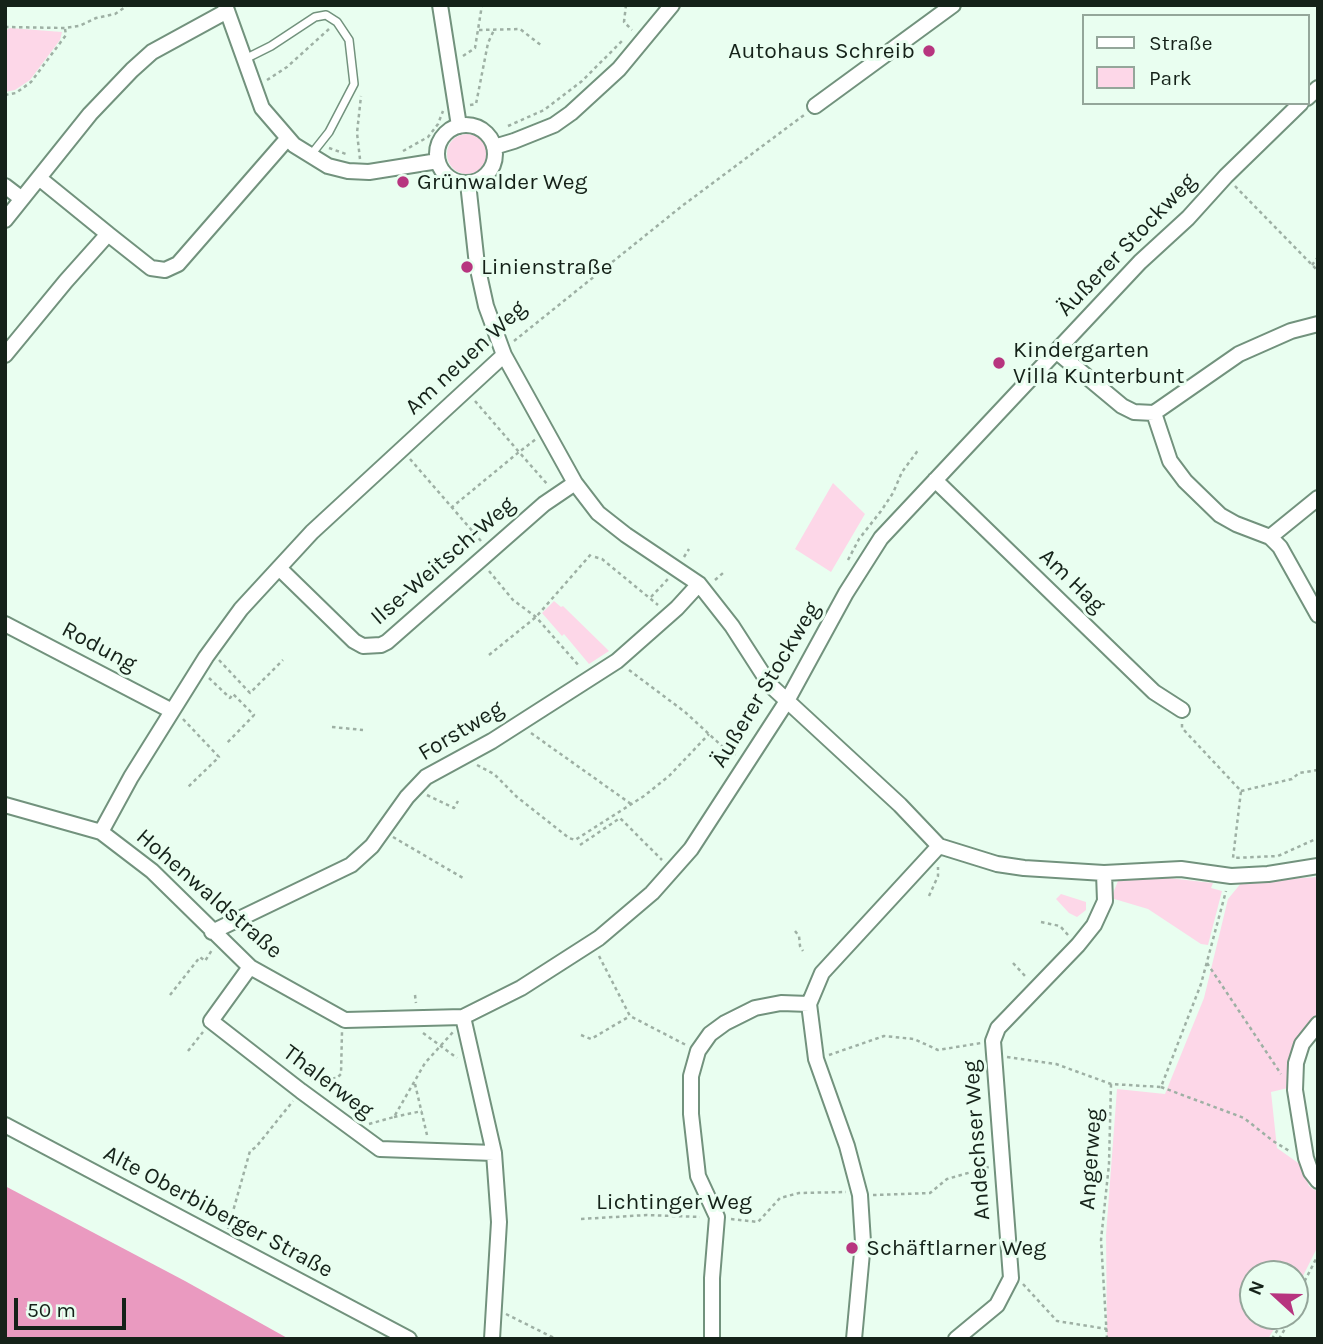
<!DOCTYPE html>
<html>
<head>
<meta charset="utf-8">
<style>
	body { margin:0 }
	#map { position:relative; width:1323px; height:1344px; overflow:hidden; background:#e9fef0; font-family:Karla,sans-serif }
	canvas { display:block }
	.frame { position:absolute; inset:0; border:7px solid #152219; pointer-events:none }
	.legend { position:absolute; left:1082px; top:14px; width:228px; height:91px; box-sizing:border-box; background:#e9fef0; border:2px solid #94a69a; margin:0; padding:9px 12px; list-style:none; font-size:21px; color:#152219 }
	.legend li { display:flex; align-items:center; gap:14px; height:35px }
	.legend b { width:35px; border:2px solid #94a69a }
	.north { position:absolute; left:1239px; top:1260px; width:70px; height:70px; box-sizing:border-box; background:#e9fef0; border:2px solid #94a69a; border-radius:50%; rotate:292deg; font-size:19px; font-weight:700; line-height:28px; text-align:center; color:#152219 }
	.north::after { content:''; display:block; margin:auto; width:24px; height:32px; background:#b7357f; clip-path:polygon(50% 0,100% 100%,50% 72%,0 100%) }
	.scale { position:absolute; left:14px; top:1298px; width:112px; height:32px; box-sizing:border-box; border:4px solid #152219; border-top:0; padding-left:9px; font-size:21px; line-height:24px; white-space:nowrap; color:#152219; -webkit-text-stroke:5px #e9fef0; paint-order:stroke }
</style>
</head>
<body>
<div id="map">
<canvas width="1323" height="1344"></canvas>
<div class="frame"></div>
<ul class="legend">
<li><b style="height:9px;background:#fff"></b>Straße</li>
<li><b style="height:19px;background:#fdd7e8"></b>Park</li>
</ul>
<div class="north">N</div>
<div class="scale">50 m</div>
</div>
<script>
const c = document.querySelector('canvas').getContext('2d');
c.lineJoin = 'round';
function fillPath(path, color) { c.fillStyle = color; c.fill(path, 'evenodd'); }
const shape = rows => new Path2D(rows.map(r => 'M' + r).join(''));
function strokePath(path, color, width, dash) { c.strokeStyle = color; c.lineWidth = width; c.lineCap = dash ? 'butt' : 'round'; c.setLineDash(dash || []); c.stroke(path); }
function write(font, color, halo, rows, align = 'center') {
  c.font = font + ' Karla,sans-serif'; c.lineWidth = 6; c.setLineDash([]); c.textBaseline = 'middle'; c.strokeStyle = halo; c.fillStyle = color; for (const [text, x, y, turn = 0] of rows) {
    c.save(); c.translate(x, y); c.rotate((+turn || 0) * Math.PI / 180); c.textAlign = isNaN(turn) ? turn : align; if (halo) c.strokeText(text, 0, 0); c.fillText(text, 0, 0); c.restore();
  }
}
fillPath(shape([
	[10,28,62,32,60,40,30,80,15,90,5,92,5,31],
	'447 154a20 20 0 1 1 40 0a20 20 0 1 1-40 0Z',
	[833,483,865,514,831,572,795,549],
	[554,601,561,607,563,606,609,651,589,664,564,634,562,636,542,613],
	[1318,877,1318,1014,1294,1042,1290,1061,1288,1088,1271,1092,1277,1148,1301,1165,1309,1186,1318,1192,1318,1246,1295,1292,1295,1274,1253,1274,1253,1316,1282,1316,1268,1339,1107,1339,1106,1235,1117,1089,1165,1094,1204,998,1228,899,1242,882],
	[1130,878,1168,878,1213,883,1211,888,1222,891,1208,945,1201,944,1148,909,1111,898,1118,881],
	[1061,894,1086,902,1086,910,1077,917,1069,913,1056,899]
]), '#fdd7e8');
fillPath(shape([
	[5,1186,185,1281,289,1339,5,1339]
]), '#ea9ac0');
const lane = shape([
	[245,59,271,46,315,17,326,15,337,22,349,40,354,84,329,132,310,156]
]);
const street = shape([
	[225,5,262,108,294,145,328,166,348,171,369,172,438,161],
	[440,5,459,126],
	[1307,98,1318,88],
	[815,106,953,5],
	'437 154a29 29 0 1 1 58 0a29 29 0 1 1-58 0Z',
	[494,147,514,141,554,125,571,113,619,69,672,5],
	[39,178,108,234],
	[468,183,477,265,486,306,504,355,575,483,598,513,626,535,699,584,732,626,770,685,900,805,939,846,997,864,1024,868,1104,873,1181,869,1231,876,1268,874,1318,866],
	[5,186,22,199],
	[5,220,90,114,132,70,152,52,227,11],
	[1056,351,1122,406,1134,412,1154,413],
	[5,355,66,281,108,234,151,268,165,270,178,264,287,139],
	[1154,413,1170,461,1185,481,1220,515,1236,524,1270,537,1280,547,1318,615],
	[1154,413,1239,354,1291,331,1318,324],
	[935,480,1154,692,1182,710],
	[1270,537,1318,498],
	[279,568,354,641,363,646,381,645,387,642,544,504,575,483],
	[5,624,172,711],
	[5,805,101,832,152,871,250,967,345,1020,463,1017,521,988,599,938,652,893,691,849,787,701,846,593,881,538,1140,262,1188,218,1226,176,1301,103],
	[101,832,131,777,206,657,241,609,312,532,504,355],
	[212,932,351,865,372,846,407,797,426,777,492,741,617,661,677,608,699,584],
	[250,967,211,1021,301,1091,380,1149,494,1153],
	[463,1017,494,1153,499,1222,492,1339],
	[1318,1024,1302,1044,1296,1063,1295,1090,1306,1158,1311,1172,1318,1181],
	[5,1125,409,1339],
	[712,1339,712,1278,717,1217,698,1176,691,1114,691,1076,698,1051,710,1034,725,1023,755,1008,781,1003,809,1004],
	[854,1339,863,1242,860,1195,847,1146,816,1059,809,1004,822,973,939,846],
	[956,1339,997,1305,1011,1278,993,1041,998,1028,1078,945,1094,925,1105,901,1104,873]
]);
strokePath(lane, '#72927d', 10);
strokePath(street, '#72927d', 18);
strokePath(shape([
	[626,5,624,22,632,30],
	[5,27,65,28,79,26,96,18,115,14,128,5],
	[479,30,520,29,542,46],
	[463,56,475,48,482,5],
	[267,80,287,67,329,29],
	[5,95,16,93,31,82,66,35,65,29],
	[470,105,476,104,488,43,494,30],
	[508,126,544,110,582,81,622,41],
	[329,148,346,154],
	[403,151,428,137,438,124,443,111],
	[360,159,357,133,361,96],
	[1235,186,1318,271],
	[1312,265,1318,257],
	[514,341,682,206,804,115],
	[475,401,519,452,536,439],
	[410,459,481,541],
	[451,508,519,452,548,485],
	[595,557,602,559,658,605],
	[684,557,689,549],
	[848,560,859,539,881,511,893,493,902,472,919,449],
	[489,571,513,600,536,617,580,667],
	[715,580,723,573],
	[651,597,668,579],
	[489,655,536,617,592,553],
	[219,660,250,693,283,660],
	[629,670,685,712,723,747,736,755],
	[209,678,230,698,233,694,254,715,226,744],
	[183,719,219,757,188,787],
	[1182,724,1182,728,1241,791,1233,858,1278,856,1318,838],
	[332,727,363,730],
	[531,733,631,804],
	[477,765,494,774,517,797,569,838,575,840,644,796,669,776,709,734],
	[1241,791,1292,779,1299,773,1318,770],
	[427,795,454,808,458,801],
	[393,837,463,878],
	[580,845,620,818,662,860],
	[929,896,938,876,938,867],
	[1041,922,1060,926,1068,935],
	[795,931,799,936,800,946,803,951],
	[599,956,630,1016,686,1045],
	[1013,963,1026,977],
	[1207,963,1281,1074],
	[170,995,200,957,205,961,212,950],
	[415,995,416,1003],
	[423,1033,457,1058],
	[581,1035,591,1039,630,1016],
	[188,1051,203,1032],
	[829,1055,884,1036,914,1039,938,1050,981,1043],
	[1007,1057,1056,1064,1111,1084,1161,1087,1201,984,1226,891],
	[311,1080,337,1078,341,1074,342,1032],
	[415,1084,427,1135],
	[1161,1087,1244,1118,1273,1141,1291,1152],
	[394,1117,422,1111],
	[369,1124,394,1117,425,1063,453,1032],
	[873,1195,930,1193,947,1179,989,1167],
	[581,1219,647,1215,700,1217],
	[731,1219,758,1222,780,1198,799,1193,846,1192],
	[228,1229,250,1151,256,1147,293,1101],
	[1023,1284,1057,1321,1107,1329],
	[1295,1300,1318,1255],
	[506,1314,556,1339],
	[1107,1339,1101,1240,1109,1164,1111,1084],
	[1272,1339,1286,1316],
	[1279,1339,1292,1317]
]), '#9eb0a4', 2.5, [3.5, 3.5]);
strokePath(lane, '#fff', 7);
strokePath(street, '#fff', 14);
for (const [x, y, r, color] of [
	[929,51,7,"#b7357f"],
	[403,182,7,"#b7357f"],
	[467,267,7,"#b7357f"],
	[999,363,7,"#b7357f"],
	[852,1248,7,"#b7357f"]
]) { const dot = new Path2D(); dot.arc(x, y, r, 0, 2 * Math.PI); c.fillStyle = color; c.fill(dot); strokePath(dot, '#e9fef0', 2.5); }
write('23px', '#152219', '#e9fef0', [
	["Autohaus Schreib",915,51,"right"],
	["Grünwalder Weg",417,182],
	["Linienstraße",481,267],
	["Kindergarten",1013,350],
	["Villa Kunterbunt",1013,376],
	["Schäftlarner Weg",866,1248]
], 'left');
write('23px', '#152219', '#e9fef0', [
	["Äußerer Stockweg",1127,245,-46],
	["Am neuen Weg",466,358,-43],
	["Ilse-Weitsch-Weg",443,561,-41],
	["Am Hag",1072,581,44],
	["Rodung",99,647,28],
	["Äußerer Stockweg",766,685,-59],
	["Forstweg",461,731,-31],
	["Hohenwaldstraße",209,894,41],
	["Thalerweg",328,1082,37],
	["Andechser Weg",977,1140,-94],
	["Angerweg",1091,1159,-86],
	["Lichtinger Weg",674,1202],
	["Alte Oberbiberger Straße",218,1212,28]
]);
</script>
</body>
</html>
